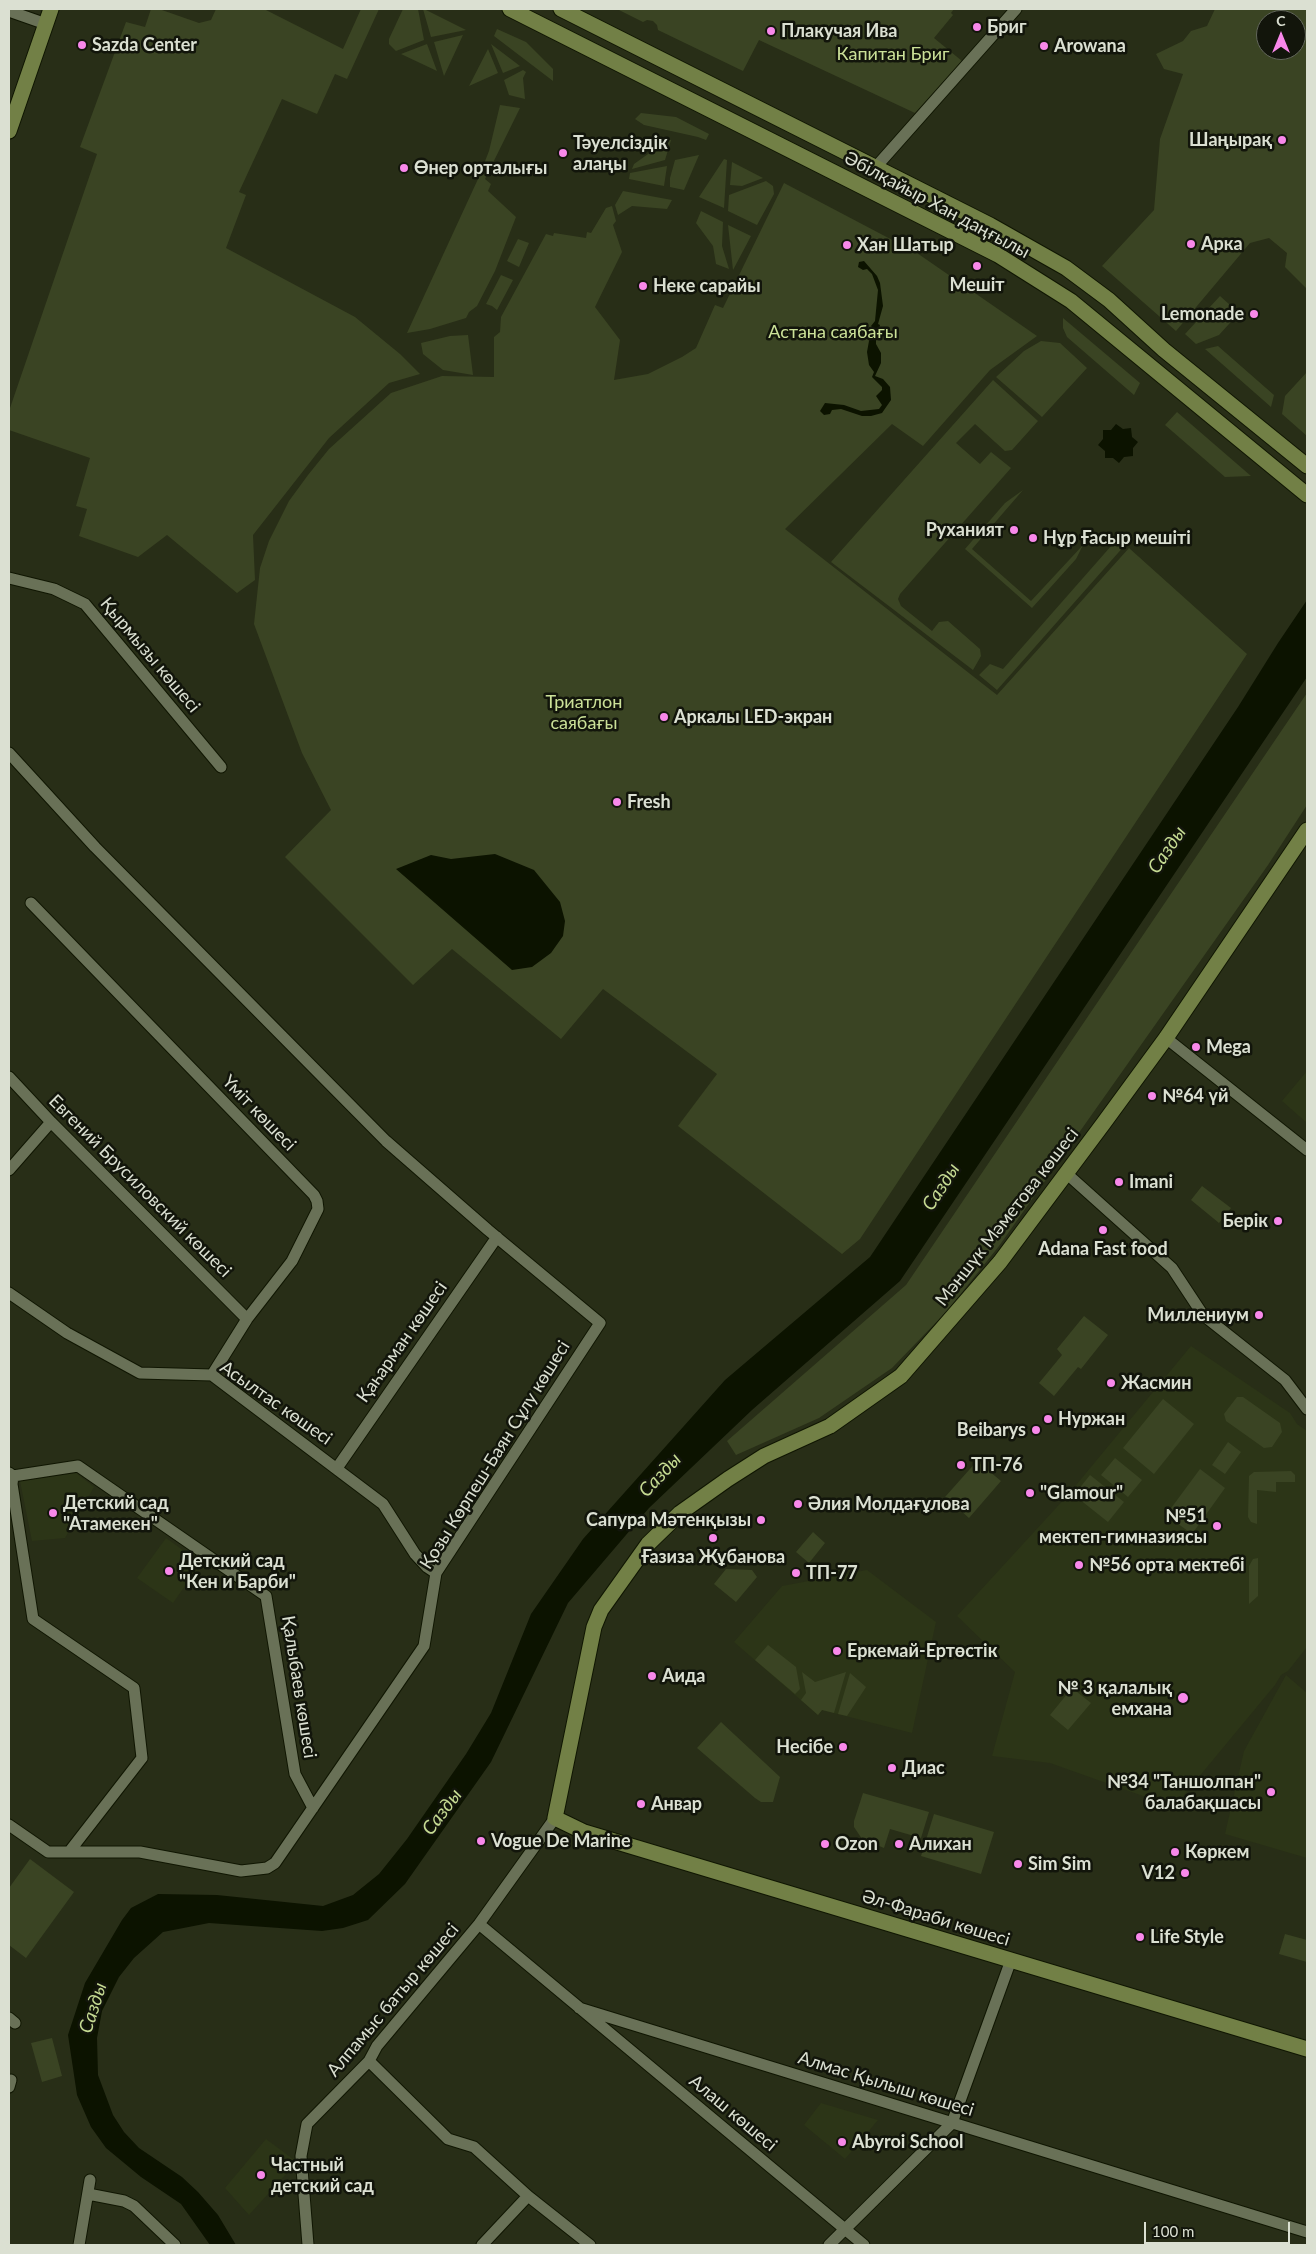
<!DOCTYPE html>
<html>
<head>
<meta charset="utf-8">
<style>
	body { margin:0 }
	#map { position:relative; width:1316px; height:2254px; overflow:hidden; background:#282e17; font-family:Lato,sans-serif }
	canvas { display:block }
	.frame { position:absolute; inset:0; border:10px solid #dbe0d2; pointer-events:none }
	.north { position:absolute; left:1256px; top:10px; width:50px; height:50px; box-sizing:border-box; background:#12150b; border:1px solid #62665b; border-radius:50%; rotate:0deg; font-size:14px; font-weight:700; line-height:20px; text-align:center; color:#dbe0d2 }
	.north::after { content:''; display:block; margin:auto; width:18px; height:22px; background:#f888ea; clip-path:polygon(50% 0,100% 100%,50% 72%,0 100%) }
	.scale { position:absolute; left:1144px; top:2222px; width:146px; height:22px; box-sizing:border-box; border:2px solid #dbe0d2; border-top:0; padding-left:6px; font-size:15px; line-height:18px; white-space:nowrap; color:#dbe0d2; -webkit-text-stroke:4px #12150b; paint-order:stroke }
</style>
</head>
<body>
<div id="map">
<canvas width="1316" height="2254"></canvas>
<div class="frame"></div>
<div class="north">С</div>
<div class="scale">100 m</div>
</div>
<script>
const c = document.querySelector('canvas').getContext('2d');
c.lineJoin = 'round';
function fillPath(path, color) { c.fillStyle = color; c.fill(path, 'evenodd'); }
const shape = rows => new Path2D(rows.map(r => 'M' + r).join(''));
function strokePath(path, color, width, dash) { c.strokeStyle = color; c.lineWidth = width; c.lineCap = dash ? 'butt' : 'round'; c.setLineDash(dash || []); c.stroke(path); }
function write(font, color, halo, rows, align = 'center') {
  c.font = font + ' Lato,sans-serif'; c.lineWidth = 5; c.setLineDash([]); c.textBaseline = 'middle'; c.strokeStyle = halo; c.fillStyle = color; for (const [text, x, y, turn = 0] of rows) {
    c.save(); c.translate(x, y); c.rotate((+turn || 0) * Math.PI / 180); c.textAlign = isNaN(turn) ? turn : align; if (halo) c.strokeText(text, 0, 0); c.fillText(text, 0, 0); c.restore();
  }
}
fillPath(shape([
	[1307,1071,1307,1123,1282,1101],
	[1191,1346,1290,1413,1297,1424,1307,1431,1307,1647,1288,1671,1281,1675,1275,1685,1174,1807,1050,1763,992,1756,1015,1672,957,1616,1067,1496],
	[76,1473,94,1487,65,1538,32,1541,20,1481],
	[166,1538,201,1563,173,1603,137,1578],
	[867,1570,936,1622,912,1733,822,1710,818,1715,734,1642,782,1586],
	[1286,1675,1307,1693,1307,1858,1225,1834,1244,1751],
	[821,2103,878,2120,845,2159,804,2125],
	[266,2139,297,2162,249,2215,225,2188]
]), '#2c3517');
fillPath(shape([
	[151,9,159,9,199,23,211,20,216,9,264,9,343,49,361,9,379,9,347,79,335,74,317,114,282,99,239,192,246,195,226,248,355,317,400,354,420,374,389,383,329,438,253,535,255,580,237,593,167,535,138,557,79,536,87,509,76,506,90,458,9,430,9,411,97,154,80,147,126,22,145,27],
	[403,9,418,9,424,40,396,51,389,44,389,39],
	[423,9,424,9,466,30,431,37],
	[617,9,954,9,951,13,953,15,934,38,962,61,915,113,759,40,743,71,658,30,657,25,653,21,647,20,643,22],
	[1215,9,1307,9,1307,289,1285,267,1287,253,1269,238,1250,243,1176,331,1102,266,1154,210,1160,139,1183,74,1164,69,1156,54,1183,41,1191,31,1207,26],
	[1266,20,1296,20,1296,50,1266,50],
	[497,29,526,42,553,69,553,81,494,36],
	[463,35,444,76,434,42],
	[427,44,437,71,401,54],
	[491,44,520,66,503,73],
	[488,49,498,73,469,86],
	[523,70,526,72,523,78,525,99,509,95,504,80],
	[500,105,520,108,485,179,491,184,488,191,516,217,495,271,477,306,469,312,466,318,430,329,407,333,478,179,489,151],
	[641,113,676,117,709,134,706,140,698,137,644,125,635,119],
	[662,138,671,140,665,160,632,169,634,164,658,147],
	[699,155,684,190,670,187,670,178,675,160],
	[724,159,727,160,724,208,699,197],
	[732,162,763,178,742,186,730,185],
	[667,166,664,186,629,179,630,173],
	[766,181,773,186,774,194,757,225,728,211,729,195],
	[784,183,917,253,1037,336,990,370,923,446,892,424,785,529,997,695,1129,548,1247,654,860,1239,842,1254,678,1126,717,1074,603,989,561,1039,452,949,413,985,285,857,331,810,302,753,254,624,260,568,269,541,289,501,308,475,329,449,391,393,442,376,494,377,494,337,500,332,501,317,546,234,553,236,554,233,586,238,587,232,591,233,606,208,612,206,616,221,613,225,622,252,595,307,620,340,614,380,648,374,682,357,696,348,715,305,723,308],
	[623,191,672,200,667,209,632,206,618,215,615,205],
	[701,211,723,222,722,246,729,269,716,264,713,246,696,223],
	[728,225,751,236,733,270],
	[518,239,529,243,519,267,507,261],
	[501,275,513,280,497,310,492,306,486,304],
	[1220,296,1239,313,1219,335,1196,344,1185,334],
	[1063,318,1140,383,1134,395,1067,337,1063,328],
	[468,335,473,375,443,370,423,354,421,343,450,336],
	[1041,341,1060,343,1087,368,1042,417,996,377,1024,351],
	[1218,346,1274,395,1271,407,1205,349],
	[1307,372,1307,436,1282,414,1285,396],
	[993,380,1038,421,1012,450,1005,451,975,424,956,443,980,464,991,452,1011,468,900,594,898,599,901,606,932,631,939,622,948,621,980,649,981,656,973,670,831,562],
	[1177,412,1251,476,1225,477,1165,425],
	[1023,490,972,549,1031,601,1083,545,1076,559,1032,608,965,549,1005,503],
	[1133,536,997,690,979,675,990,664,1003,669,1119,537],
	[1307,693,1307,805,1268,865,999,1246,947,1311,892,1368,819,1418,736,1455,727,1441,906,1285],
	[1202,1186,1231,1208,1219,1223,1191,1200],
	[1084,1316,1108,1335,1081,1369,1078,1367,1054,1396,1039,1383,1062,1355,1057,1349],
	[1237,1397,1243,1397,1280,1423,1282,1432,1272,1447,1264,1448,1226,1421,1224,1414],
	[1163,1399,1194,1424,1154,1474,1123,1448],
	[1228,1442,1241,1452,1225,1474,1212,1465],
	[1115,1458,1142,1480,1128,1497,1101,1475],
	[977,1461,1001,1481,969,1518,945,1497],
	[1200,1469,1225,1488,1192,1534,1166,1515],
	[1291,1471,1295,1475,1295,1482,1276,1482,1276,1492,1257,1490,1257,1524,1251,1522,1248,1517,1249,1476,1254,1472],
	[1090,1475,1124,1502,1108,1522,1074,1495],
	[813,1532,825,1543,809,1563,796,1552],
	[1258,1558,1258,1596,1249,1604,1249,1566,1253,1559],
	[726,1569,752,1570,757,1577,736,1602,714,1584],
	[768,1645,796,1667,800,1689,795,1694,755,1660],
	[802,1672,815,1682,846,1672,834,1713,822,1710,818,1715,801,1700,806,1693],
	[850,1673,866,1687,847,1716,838,1714],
	[1072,1688,1091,1703,1068,1730,1050,1715],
	[721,1722,780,1777,773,1802,761,1802,755,1798,697,1748],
	[863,1793,929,1812,921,1838,890,1829,884,1848,862,1839,854,1827,854,1821],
	[934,1814,994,1832,981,1874,921,1856],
	[30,1859,74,1892,26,1958,9,1945,9,1888],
	[1285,1934,1307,1940,1307,1962,1279,1954],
	[52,2038,62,2076,42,2082,31,2043]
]), '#3a4423');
fillPath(shape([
	[864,261,877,276,880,283,883,306,878,324,880,325,876,339,876,344,881,353,881,363,875,376,883,379,890,387,891,400,882,413,871,416,862,416,841,409,832,410,830,414,824,415,820,411,825,403,844,405,861,411,879,409,882,405,876,396,882,390,882,387,872,377,874,372,869,365,867,352,869,341,874,329,871,326,875,321,878,290,872,274,867,269,863,270,858,267,859,262],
	[1116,424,1123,429,1131,428,1132,437,1138,442,1133,448,1133,456,1124,457,1119,463,1113,458,1105,458,1105,451,1098,445,1103,439,1103,430,1111,430],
	[1307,600,1307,677,900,1281,752,1410,649,1508,568,1603,491,1762,405,1884,368,1920,343,1928,322,1931,209,1923,163,1932,134,1958,119,1977,102,2011,97,2038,98,2075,113,2115,124,2132,139,2148,182,2177,198,2192,218,2215,236,2245,210,2245,181,2204,141,2177,106,2148,91,2127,77,2095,68,2035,85,1983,122,1920,131,1908,158,1894,217,1895,323,1906,353,1895,379,1874,407,1839,466,1754,491,1713,531,1614,583,1539,725,1380,870,1257,1238,707,1278,643],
	[495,854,534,870,560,902,565,921,563,936,551,953,532,967,512,970,396,869,431,855,451,859]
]), '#0c1300');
const street = shape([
	[9,11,46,24],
	[875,168,1016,9],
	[9,578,54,589,85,604,221,767],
	[9,753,95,847,386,1141,488,1230,600,1323,436,1573,424,1646,275,1863,267,1868,241,1871,140,1852,48,1852,9,1825],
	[31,903,314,1195,317,1201,318,1209,292,1261,247,1319,212,1375],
	[1166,1038,1307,1150],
	[9,1077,51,1122,247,1319],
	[9,1170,51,1122],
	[1066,1173,1172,1268,1203,1315,1285,1380,1307,1409],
	[9,1293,67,1333,140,1373,212,1375,383,1504,415,1554,427,1567,436,1573],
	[337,1468,497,1237],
	[9,1473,13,1476,78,1466,266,1596,295,1774,313,1808],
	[13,1476,12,1484,33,1619,134,1688,142,1758,69,1852],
	[479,1924,864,2245],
	[579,2008,1307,2232],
	[9,2018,15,2023],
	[369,2061,448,2139,474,2147,528,2196,590,2245],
	[9,2087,11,2080],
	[88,2194,124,2201,134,2206,175,2245],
	[79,2245,90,2180],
	[308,2245,301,2156,307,2124,369,2061,377,2046,479,1924,555,1818],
	[482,2245,528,2196],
	[829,2245,952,2123,1011,1960]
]);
const secondary = shape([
	[510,9,998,255,1071,301,1307,495],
	[561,9,990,225,1066,268,1109,300,1164,350,1307,466],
	[9,131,51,9],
	[1307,830,1166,1038,1103,1124,1000,1262,901,1376,830,1426,764,1456,728,1479,680,1513,648,1544,601,1610,594,1627,555,1818,584,1832,1307,2049]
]);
strokePath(street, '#101602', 13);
strokePath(secondary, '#101602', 17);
strokePath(street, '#697157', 11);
strokePath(secondary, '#728046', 15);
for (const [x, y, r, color] of [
	[977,27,5,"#f888ea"],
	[771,31,5,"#f888ea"],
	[82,45,5,"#f888ea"],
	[1044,46,5,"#f888ea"],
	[1282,140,5,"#f888ea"],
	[563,153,5,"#f888ea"],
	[404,168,5,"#f888ea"],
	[1191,244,5,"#f888ea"],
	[847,245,5,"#f888ea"],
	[977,266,5,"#f888ea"],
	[643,286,5,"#f888ea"],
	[1254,314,5,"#f888ea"],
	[1014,530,5,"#f888ea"],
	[1033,538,5,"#f888ea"],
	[664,717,5,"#f888ea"],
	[617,802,5,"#f888ea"],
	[1196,1047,5,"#f888ea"],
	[1152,1096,5,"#f888ea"],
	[1119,1182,5,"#f888ea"],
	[1278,1221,5,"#f888ea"],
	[1103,1230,5,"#f888ea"],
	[1259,1315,5,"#f888ea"],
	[1111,1383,5,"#f888ea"],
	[1048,1419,5,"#f888ea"],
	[1036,1430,5,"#f888ea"],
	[961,1465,5,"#f888ea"],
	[1030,1493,5,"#f888ea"],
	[798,1504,5,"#f888ea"],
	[53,1513,5,"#f888ea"],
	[761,1520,5,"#f888ea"],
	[1217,1526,5,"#f888ea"],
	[713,1538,5,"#f888ea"],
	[1079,1565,5,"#f888ea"],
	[169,1571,5,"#f888ea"],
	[796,1573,5,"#f888ea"],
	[837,1651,5,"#f888ea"],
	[652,1676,5,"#f888ea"],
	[1183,1698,6,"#f888ea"],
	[843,1747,5,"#f888ea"],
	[892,1768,5,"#f888ea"],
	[1271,1792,5,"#f888ea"],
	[641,1804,5,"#f888ea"],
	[481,1841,5,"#f888ea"],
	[825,1844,5,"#f888ea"],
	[899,1844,5,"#f888ea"],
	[1175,1852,5,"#f888ea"],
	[1018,1864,5,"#f888ea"],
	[1185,1873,5,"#f888ea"],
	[1140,1937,5,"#f888ea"],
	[842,2142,5,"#f888ea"],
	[261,2175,5,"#f888ea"]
]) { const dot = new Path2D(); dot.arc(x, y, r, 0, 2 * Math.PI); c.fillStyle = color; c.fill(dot); strokePath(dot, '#12150b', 2); }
write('bold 18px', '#dbe0d2', '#12150b', [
	["Бриг",987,27],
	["Плакучая Ива",781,31],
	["Sazda Center",92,45],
	["Arowana",1054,46],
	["Шаңырақ",1272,140,"right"],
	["Тәуелсіздік",573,143],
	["алаңы",573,164],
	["Өнер орталығы",414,168],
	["Арка",1201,244],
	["Хан Шатыр",857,245],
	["Мешіт",977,285,"center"],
	["Неке сарайы",653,286],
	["Lemonade",1244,314,"right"],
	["Руханият",1004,530,"right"],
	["Нұр Ғасыр мешіті",1043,538],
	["Аркалы LED-экран",674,717],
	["Fresh",627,802],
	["Mega",1206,1047],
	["№64 үй",1162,1096],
	["Imani",1129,1182],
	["Берік",1268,1221,"right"],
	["Adana Fast food",1103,1249,"center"],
	["Миллениум",1249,1315,"right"],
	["Жасмин",1121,1383],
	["Нуржан",1058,1419],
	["Beibarys",1026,1430,"right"],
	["ТП-76",971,1465],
	["\"Glamour\"",1040,1493],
	["Детский сад",63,1503],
	["\"Атамекен\"",63,1524],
	["Әлия Молдағұлова",808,1504],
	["№51",1207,1516,"right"],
	["мектеп-гимназиясы",1207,1537,"right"],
	["Сапура Мәтенқызы",751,1520,"right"],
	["Ғазиза Жұбанова",713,1557,"center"],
	["Детский сад",179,1561],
	["\"Кен и Барби\"",179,1582],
	["№56 орта мектебі",1089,1565],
	["ТП-77",806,1573],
	["Еркемай-Ертөстік",847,1651],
	["Аида",662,1676],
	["№ 3 қалалық",1172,1688,"right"],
	["емхана",1172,1709,"right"],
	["Несібе",833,1747,"right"],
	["Диас",902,1768],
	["№34 \"Таншолпан\"",1261,1782,"right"],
	["балабақшасы",1261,1803,"right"],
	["Анвар",651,1804],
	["Vogue De Marine",491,1841],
	["Ozon",835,1844],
	["Алихан",909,1844],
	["Көркем",1185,1852],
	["Sim Sim",1028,1864],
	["V12",1175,1873,"right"],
	["Life Style",1150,1937],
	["Abyroi School",852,2142],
	["Частный",271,2165],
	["детский сад",271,2186]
], 'left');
write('18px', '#cbe198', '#12150b', [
	["Капитан Бриг",893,54],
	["Астана саябағы",833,332],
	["Триатлон",584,702],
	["саябағы",584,723]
]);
write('18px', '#dbe0d2', '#12150b', [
	["Әбілқайыр Хан даңғылы",937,205,28],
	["Қырмызы көшесі",150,655,50],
	["Үміт көшесі",259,1113,46],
	["Евгений Брусиловский көшесі",140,1186,45],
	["Мәншүк Мәметова көшесі",1007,1217,-52],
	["Қаһарман көшесі",402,1342,-55],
	["Асылтас көшесі",276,1403,35],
	["Қозы Көрпеш-Баян Сұлу көшесі",495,1455,-58],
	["Қалыбаев көшесі",299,1687,81],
	["Әл-Фараби көшесі",936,1918,17],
	["Алпамыс батыр көшесі",393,2000,-50],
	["Алмас Қылыш көшесі",886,2084,17],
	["Алаш көшесі",733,2113,40]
]);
write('italic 19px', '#c5da92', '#12150b', [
	["Сазды",1167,850,-56],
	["Сазды",941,1187,-57],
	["Сазды",660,1475,-47],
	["Сазды",442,1812,-53],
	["Сазды",93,2008,-72]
]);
</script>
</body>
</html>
